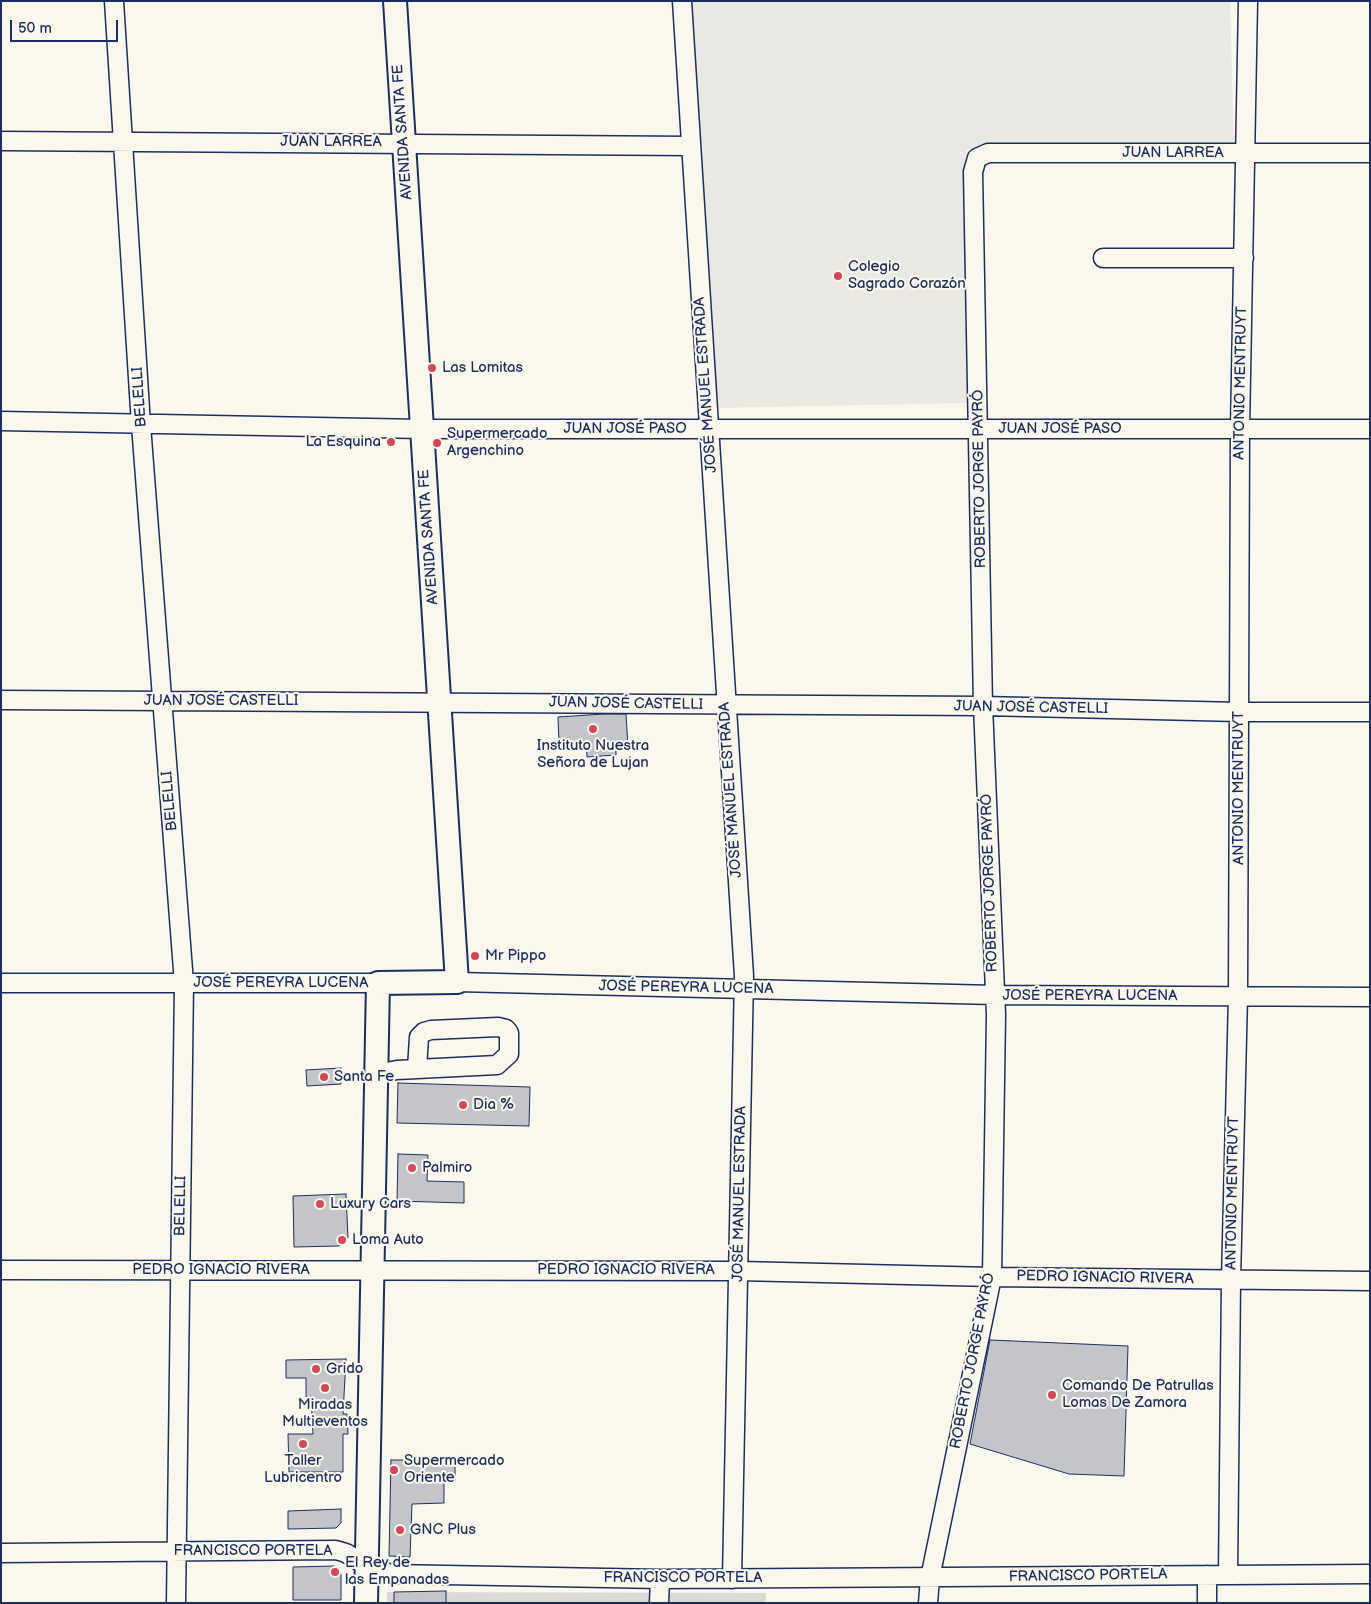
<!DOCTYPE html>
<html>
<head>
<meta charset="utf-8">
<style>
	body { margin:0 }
	#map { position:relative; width:1371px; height:1604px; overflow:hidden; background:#fbf7ec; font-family:"Balsamiq Sans",sans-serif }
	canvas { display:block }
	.frame { position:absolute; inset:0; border:2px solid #1b2f5e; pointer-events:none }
	.scale { position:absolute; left:10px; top:20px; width:108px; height:22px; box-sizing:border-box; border:2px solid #1b2f5e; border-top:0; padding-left:6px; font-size:15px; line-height:18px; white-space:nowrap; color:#1b2f5e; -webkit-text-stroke:4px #fbf7ec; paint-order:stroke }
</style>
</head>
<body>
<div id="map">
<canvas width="1371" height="1604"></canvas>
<div class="frame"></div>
<div class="scale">50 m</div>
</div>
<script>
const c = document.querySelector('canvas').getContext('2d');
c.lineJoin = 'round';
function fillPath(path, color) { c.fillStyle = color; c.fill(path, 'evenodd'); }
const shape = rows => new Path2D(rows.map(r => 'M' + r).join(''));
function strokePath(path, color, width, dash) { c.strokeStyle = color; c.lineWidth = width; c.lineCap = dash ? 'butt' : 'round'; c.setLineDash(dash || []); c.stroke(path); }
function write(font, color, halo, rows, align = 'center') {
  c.font = font + ' "Balsamiq Sans",sans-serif'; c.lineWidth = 4; c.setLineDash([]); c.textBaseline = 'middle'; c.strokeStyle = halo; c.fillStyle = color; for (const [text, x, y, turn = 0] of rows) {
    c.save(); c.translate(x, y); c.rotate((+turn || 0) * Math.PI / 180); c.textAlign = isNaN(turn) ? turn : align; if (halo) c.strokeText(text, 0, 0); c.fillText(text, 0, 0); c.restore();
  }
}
fillPath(shape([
	[692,1,1230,1,1234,143,966,150,968,403,717,408]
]), '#eae8e2');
fillPath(shape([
	[387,1592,766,1593,766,1603,387,1603]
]), '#dadad7');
const building = shape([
	[604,714,626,714,628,747,616,747,616,755,587,757,586,741,559,743,558,717,604,714],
	[341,1068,341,1084,307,1086,306,1070,341,1068],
	[398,1083,530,1087,529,1126,397,1123,398,1083],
	[398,1154,428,1155,427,1181,464,1182,464,1203,397,1201,398,1154],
	[346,1194,348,1238,339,1246,294,1247,293,1196,346,1194],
	[990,1340,1128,1346,1124,1476,1069,1474,970,1444,990,1340],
	[346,1359,343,1414,347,1414,348,1434,343,1434,343,1472,289,1472,288,1434,313,1434,311,1397,306,1397,306,1378,286,1378,286,1360,346,1359],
	[391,1460,455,1460,455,1481,444,1480,444,1503,412,1504,410,1557,389,1556,391,1460],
	[341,1509,341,1523,336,1528,288,1529,288,1511,341,1509],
	[334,1566,341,1574,341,1600,293,1600,293,1567,334,1566],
	[446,1591,446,1603,394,1603,394,1592,446,1591]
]);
fillPath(building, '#c3c5c9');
strokePath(building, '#1b2f5e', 1);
const minor = shape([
	[114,1,141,425,184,983,176,1603],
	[682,1,744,976,732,1579],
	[1,141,690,146],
	[1103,258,1244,258],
	[1,421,422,429,1370,429],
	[1,700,983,706,1239,712,1370,712],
	[457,982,995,995,1370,997],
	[1,983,378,983],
	[376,1074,397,1070,497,1065,509,1054,509,1033,506,1029,498,1027,431,1030,424,1032,419,1037,417,1069],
	[1,1270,739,1271,992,1277,1370,1281],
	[1,1553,336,1550,346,1553,367,1566,391,1574,660,1579,1370,1574],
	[1207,1575,1207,1603],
	[1228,1575,1231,1280,1238,996,1240,429,1248,1],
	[659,1603,660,1579],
	[928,1603,930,1578,992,1277,996,1015,983,706,973,172,977,158,988,153,1370,153]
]);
const major = shape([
	[366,1603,378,983,457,982,395,1]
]);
strokePath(minor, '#1b2f5e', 21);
strokePath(major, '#1b2f5e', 26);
strokePath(minor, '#fbf7ec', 18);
strokePath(major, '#fbf7ec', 22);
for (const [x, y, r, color] of [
	[838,276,5,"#d1495b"],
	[432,368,5,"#d1495b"],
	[391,442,5,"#d1495b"],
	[437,443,5,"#d1495b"],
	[593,729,5,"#d1495b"],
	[475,956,5,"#d1495b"],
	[324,1077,5,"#d1495b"],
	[463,1105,5,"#d1495b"],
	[412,1168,5,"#d1495b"],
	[320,1204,5,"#d1495b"],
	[342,1240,5,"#d1495b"],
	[316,1369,5,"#d1495b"],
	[325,1388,5,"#d1495b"],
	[1052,1395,5,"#d1495b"],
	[303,1444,5,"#d1495b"],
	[394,1470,5,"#d1495b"],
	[400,1530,5,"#d1495b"],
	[335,1572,5,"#d1495b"]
]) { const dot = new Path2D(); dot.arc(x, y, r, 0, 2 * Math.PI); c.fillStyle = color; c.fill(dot); strokePath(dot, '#fbf7ec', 2); }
write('15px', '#1b2f5e', '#fbf7ec', [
	["AVENIDA SANTA FE",403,132,-94],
	["JUAN LARREA",331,142],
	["JUAN LARREA",1173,153],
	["ANTONIO MENTRUYT",1241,383,-89],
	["JOSÉ MANUEL ESTRADA",706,385,-94],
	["BELELLI",140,397,-94],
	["JUAN JOSÉ PASO",625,429],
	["JUAN JOSÉ PASO",1060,429],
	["ROBERTO JORGE PAYRÓ",980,479,-91],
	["AVENIDA SANTA FE",429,537,-94],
	["JUAN JOSÉ CASTELLI",221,701],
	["JUAN JOSÉ CASTELLI",626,704,1],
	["JUAN JOSÉ CASTELLI",1031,708,1],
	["ANTONIO MENTRUYT",1239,788,-90],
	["JOSÉ MANUEL ESTRADA",731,790,-94],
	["BELELLI",170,801,-95],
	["ROBERTO JORGE PAYRÓ",990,883,-92],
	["JOSÉ PEREYRA LUCENA",281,983],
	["JOSÉ PEREYRA LUCENA",686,988,1],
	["JOSÉ PEREYRA LUCENA",1090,996],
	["ANTONIO MENTRUYT",1233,1193,-89],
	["JOSÉ MANUEL ESTRADA",740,1194,-89],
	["BELELLI",181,1206,-89],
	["PEDRO IGNACIO RIVERA",221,1270],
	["PEDRO IGNACIO RIVERA",626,1270],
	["PEDRO IGNACIO RIVERA",1105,1278,1],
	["ROBERTO JORGE PAYRÓ",973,1361,-79],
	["FRANCISCO PORTELA",253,1551],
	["FRANCISCO PORTELA",1088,1576,-1],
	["FRANCISCO PORTELA",683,1578]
]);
write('15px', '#1b2f5e', '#fbf7ec', [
	["Colegio",848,267],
	["Sagrado Corazón",848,284],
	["Las Lomitas",442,368],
	["Supermercado",447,434],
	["Argenchino",447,451],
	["La Esquina",381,442,"right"],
	["Instituto Nuestra",593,746,"center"],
	["Señora de Lujan",593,763,"center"],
	["Mr Pippo",485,956],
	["Santa Fe",334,1077],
	["Dia %",473,1105],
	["Palmiro",422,1168],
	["Luxury Cars",330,1204],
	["Loma Auto",352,1240],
	["Grido",326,1369],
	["Comando De Patrullas",1062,1386],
	["Lomas De Zamora",1062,1403],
	["Miradas",325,1405,"center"],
	["Multieventos",325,1422,"center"],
	["Taller",303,1461,"center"],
	["Lubricentro",303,1478,"center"],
	["Supermercado",404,1461],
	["Oriente",404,1478],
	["GNC Plus",410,1530],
	["El Rey de",345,1563],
	["las Empanadas",345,1580]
], 'left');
</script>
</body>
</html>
